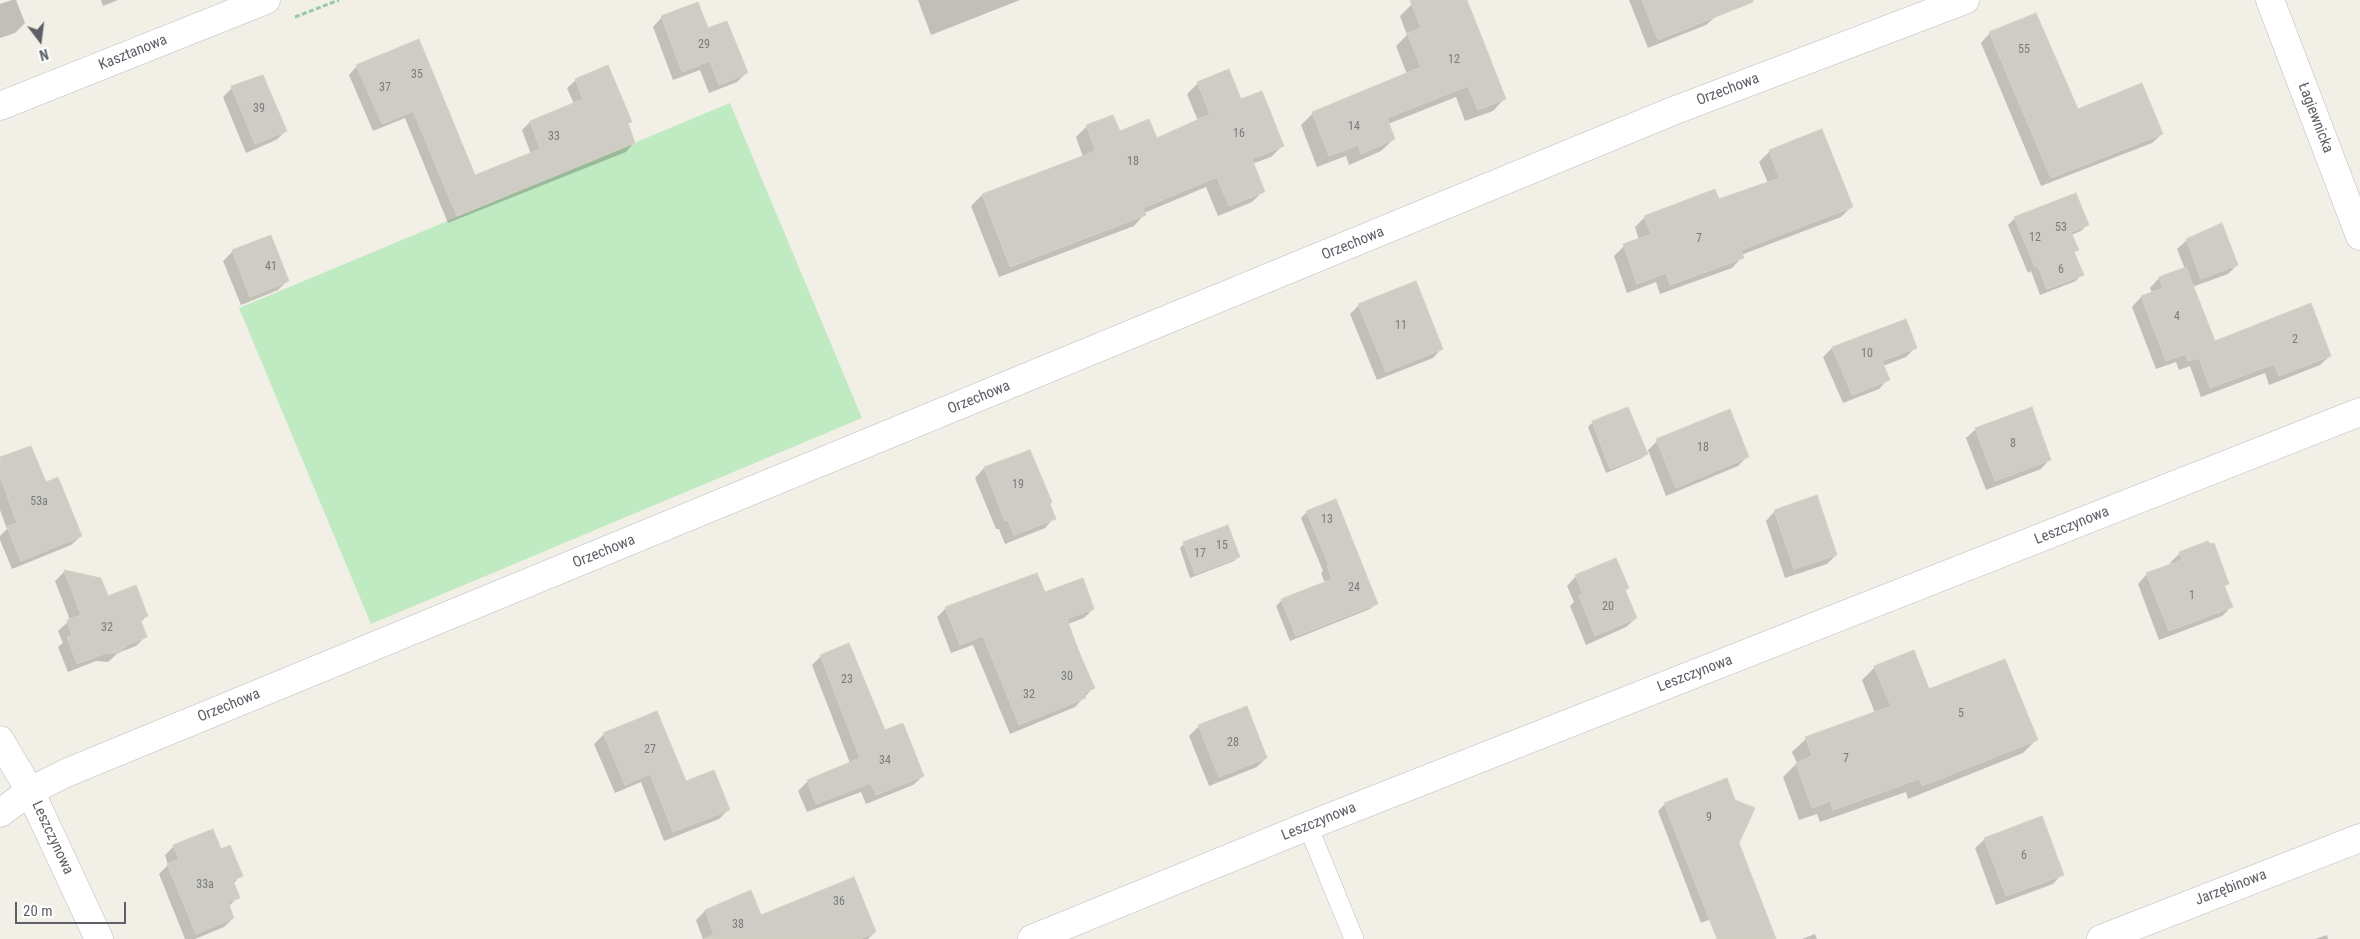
<!DOCTYPE html>
<html>
<head>
<meta charset="utf-8">
<style>
	body { margin:0 }
	#map { position:relative; width:2360px; height:939px; overflow:hidden; background:#f1efe6; font-family:"Roboto Condensed",sans-serif }
	canvas { display:block }
	.north { position:absolute; left:15px; top:15px; width:50px; height:50px; -webkit-text-stroke:4px #fff; paint-order:stroke; rotate:165deg; font-size:14px; font-weight:700; line-height:20px; text-align:center; color:#5d6167 }
	.north::after { content:''; display:block; margin:auto; width:18px; height:22px; background:#5d6167; clip-path:polygon(50% 0,100% 100%,50% 72%,0 100%) }
	.scale { position:absolute; left:15px; top:902px; width:111px; height:22px; box-sizing:border-box; border:2px solid #5d6167; border-top:0; padding-left:6px; font-size:15px; line-height:18px; white-space:nowrap; color:#5d6167; -webkit-text-stroke:4px #fff; paint-order:stroke }
</style>
</head>
<body>
<div id="map">
<canvas width="2360" height="939"></canvas>
<div class="north">N</div>
<div class="scale">20 m</div>
</div>
<script>
const c = document.querySelector('canvas').getContext('2d');
c.lineJoin = 'round';
function fillPath(path, color) { c.fillStyle = color; c.fill(path, 'evenodd'); }
const shape = rows => new Path2D(rows.map(r => 'M' + r).join(''));
function strokePath(path, color, width, dash) { c.strokeStyle = color; c.lineWidth = width; c.lineCap = dash ? 'butt' : 'round'; c.setLineDash(dash || []); c.stroke(path); }
function write(font, color, halo, rows, align = 'center') {
  c.font = font + ' "Roboto Condensed",sans-serif'; c.lineWidth = 4.5; c.setLineDash([]); c.textBaseline = 'middle'; c.strokeStyle = halo; c.fillStyle = color; for (const [text, x, y, turn = 0] of rows) {
    c.save(); c.translate(x, y); c.rotate((+turn || 0) * Math.PI / 180); c.textAlign = isNaN(turn) ? turn : align; if (halo) c.strokeText(text, 0, 0); c.fillText(text, 0, 0); c.restore();
  }
}
fillPath(shape([
	[730,103,862,418,371,624,239,308]
]), '#c0eac2');
fillPath(shape([
	[12,0,16,0,25,23,15,33,0,38,0,4],
	[101,0,118,0,103,6],
	[918,0,1020,0,931,35],
	[1421,0,1465,0,1505,98,1493,111,1465,121,1456,97,1388,124,1394,139,1381,151,1349,165,1346,156,1317,167,1301,125,1313,113,1407,74,1396,46,1407,35,1400,16,1412,4],
	[1629,0,1754,0,1716,16,1706,25,1648,48],
	[662,17,707,30,746,73,737,82,709,93,700,70,673,80,653,27],
	[1990,33,2077,111,2162,134,2152,143,2041,186,1981,43],
	[419,41,475,177,531,154,522,130,530,122,574,104,567,88,576,80,630,122,627,125,634,143,626,152,448,223,405,118,373,131,349,75,357,66],
	[1198,83,1282,146,1271,157,1252,164,1263,191,1252,202,1218,216,1206,187,1144,213,1144,215,1134,226,999,277,971,206,982,195,1083,157,1076,137,1087,126,1156,139,1198,121,1187,94],
	[232,88,286,131,276,140,246,153,223,97],
	[1821,130,1851,207,1841,217,1741,255,1742,257,1732,268,1660,294,1656,282,1627,293,1614,256,1624,246,1639,240,1635,227,1645,217,1719,201,1768,183,1759,162,1769,152],
	[2015,218,2087,225,2081,231,2071,235,2077,249,2074,253,2082,274,2076,281,2040,295,2031,271,2028,273,2008,225],
	[271,237,287,281,278,290,241,305,223,261,232,252],
	[2187,240,2237,265,2228,274,2192,287,2214,343,2330,356,2320,365,2269,385,2265,373,2201,397,2190,366,2179,370,2176,362,2156,369,2132,307,2141,297,2152,293,2150,288,2159,278,2185,269,2177,249],
	[1359,305,1442,348,1433,358,1377,380,1350,314],
	[1832,348,1915,348,1906,357,1883,366,1888,379,1879,389,1843,403,1823,357],
	[1593,422,1647,454,1642,458,1606,473,1588,427],
	[1976,429,2050,459,2041,469,1986,490,1966,438],
	[1657,441,1747,457,1738,466,1666,496,1648,450],
	[1030,451,1054,518,1045,528,1005,544,999,529,996,529,975,478,984,468],
	[0,459,45,483,81,536,71,545,12,569,0,540,0,536,7,529,0,510],
	[1775,511,1836,555,1827,564,1785,578,1766,521],
	[1307,512,1376,603,1370,609,1290,641,1276,606,1282,600,1325,583,1321,573,1323,571,1301,518],
	[1184,544,1239,556,1234,561,1190,578,1180,548],
	[2180,553,2228,584,2224,587,2231,607,2222,616,2159,640,2138,584,2147,574,2171,565,2170,563],
	[64,572,100,579,107,598,147,616,140,622,146,636,136,646,118,653,108,662,96,661,68,672,58,647,63,643,58,631,70,620,55,581],
	[1576,576,1627,588,1624,591,1636,618,1626,627,1586,645,1570,606,1574,602,1567,586],
	[1044,594,1093,609,1084,618,1068,624,1094,687,1075,707,1010,734,973,645,951,653,937,617,946,608],
	[821,656,923,776,913,785,866,804,861,792,807,812,798,791,808,781,850,763,812,665],
	[1875,667,1929,690,2036,740,2023,753,1908,799,1906,792,1820,822,1817,814,1799,820,1783,777,1797,763,1792,752,1806,739,1875,713,1862,680],
	[1199,726,1266,758,1257,767,1209,786,1189,736],
	[604,734,686,782,728,810,719,819,664,841,641,782,615,793,594,744],
	[1665,804,1738,843,1751,903,1701,923,1658,811],
	[1985,839,2062,874,2053,884,1996,905,1975,848],
	[174,846,220,851,241,875,233,884,238,897,228,907,233,918,224,927,195,939,185,939,159,874,168,865,165,855],
	[750,892,760,916,875,932,868,939,703,939,696,920,705,911],
	[1815,934,1817,939,1802,939],
	[2327,935,2328,939,2315,939]
]), '#0003');
const building = shape([
	[1410,0,1467,0,1506,99,1478,110,1468,86,1387,118,1395,139,1361,154,1358,145,1329,156,1312,112,1421,67,1407,33,1421,28,1410,0],
	[1642,0,1752,0,1753,2,1658,40,1642,0],
	[698,2,708,28,727,21,748,73,719,85,710,61,682,72,661,16,698,2],
	[2036,13,2078,109,2142,83,2163,134,2051,178,1989,32,2036,13],
	[419,39,475,175,540,149,530,121,583,99,575,79,608,65,632,122,628,123,635,143,457,216,413,111,382,124,356,65,419,39],
	[1229,69,1241,99,1262,91,1284,146,1252,159,1265,192,1229,206,1217,177,1143,208,1146,215,1010,267,982,194,1096,151,1086,125,1113,115,1120,131,1149,119,1157,138,1210,114,1197,82,1229,69],
	[263,75,287,131,255,144,231,86,263,75],
	[1822,129,1853,207,1741,250,1744,258,1670,285,1666,273,1637,284,1623,244,1651,234,1644,216,1715,189,1719,199,1779,178,1769,150,1822,129],
	[2076,193,2089,225,2071,232,2079,250,2074,252,2084,275,2047,289,2038,266,2035,267,2014,217,2076,193],
	[2222,223,2238,265,2201,279,2186,239,2222,223],
	[271,235,289,281,250,297,232,250,271,235],
	[2186,267,2215,341,2311,303,2331,356,2279,376,2274,364,2210,388,2199,358,2188,361,2186,354,2166,361,2141,296,2163,288,2159,277,2186,267],
	[1416,281,1443,349,1386,372,1358,304,1416,281],
	[1906,319,1917,348,1882,361,1890,380,1852,395,1832,347,1906,319],
	[1628,407,1648,454,1610,469,1592,421,1628,407],
	[2032,407,2051,460,1995,481,1975,428,2032,407],
	[1730,409,1749,457,1676,488,1656,439,1730,409],
	[31,446,46,482,58,477,82,536,21,561,7,527,17,523,0,476,0,457,31,446],
	[1030,450,1052,502,1050,504,1056,519,1014,535,1008,520,1005,521,984,467,1030,450],
	[1817,495,1837,555,1794,569,1774,510,1817,495],
	[1336,499,1378,604,1296,636,1281,599,1332,579,1327,566,1329,565,1306,511,1336,499],
	[1228,525,1240,557,1195,574,1183,542,1228,525],
	[2208,541,2210,544,2214,543,2229,584,2224,585,2233,607,2169,631,2146,573,2182,560,2179,552,2208,541],
	[1616,558,1629,588,1625,590,1637,618,1595,636,1579,595,1583,594,1575,575,1616,558],
	[64,570,101,578,108,596,136,585,148,616,140,618,147,637,129,644,119,653,106,653,77,664,67,637,72,635,67,620,81,615,64,570],
	[1037,573,1045,592,1083,578,1094,609,1067,619,1079,653,1095,688,1084,693,1086,698,1019,725,983,636,960,645,945,607,1037,573],
	[849,643,885,730,903,723,924,776,876,795,870,783,816,804,807,780,860,758,820,655,849,643],
	[1914,650,1929,689,2005,659,2038,740,1922,786,1919,779,1833,810,1830,801,1812,808,1796,763,1812,756,1805,737,1891,706,1874,666,1914,650],
	[1247,706,1267,758,1219,777,1198,725,1247,706],
	[657,711,686,781,714,770,730,810,673,832,650,774,625,785,603,733,657,711],
	[1727,778,1735,800,1755,808,1739,843,1776,939,1717,939,1664,803,1727,778],
	[2042,816,2064,875,2006,896,1984,838,2042,816],
	[213,829,221,849,230,845,243,876,233,880,240,898,228,902,234,918,196,934,167,864,179,859,173,845,213,829],
	[854,877,876,932,860,939,704,939,714,934,705,910,751,890,761,915,854,877]
]);
fillPath(building, '#ceccc4');
strokePath(building, '#d6d1c3', 1);
const service = shape([
	[1308,826,1354,939]
]);
const minor = shape([
	[0,106,266,0],
	[0,740,30,791,99,939],
	[0,813,30,791,66,773,1673,111,1965,0],
	[1032,939,1308,826,2360,412],
	[2101,939,2360,838]
]);
const tertiary = shape([
	[2270,0,2360,236]
]);
strokePath(service, '#babdc2', 20);
strokePath(minor, '#babdc2', 29);
strokePath(tertiary, '#babdc2', 29);
strokePath(shape([
	[295,17,339,0]
]), '#97c9a8', 3, [5, 2.5]);
strokePath(service, '#fff', 19);
strokePath(minor, '#fff', 28);
strokePath(tertiary, '#fff', 28);
write('12px', '#797c7e', null, [
	["29",704,45],
	["55",2024,50],
	["12",1454,60],
	["35",417,75],
	["37",385,88],
	["39",259,109],
	["14",1354,127],
	["16",1239,134],
	["33",554,137],
	["18",1133,162],
	["53",2061,228],
	["12",2035,238],
	["7",1699,239],
	["41",271,267],
	["6",2061,270],
	["4",2177,317],
	["11",1401,326],
	["2",2295,340],
	["10",1867,354],
	["8",2013,444],
	["18",1703,448],
	["19",1018,485],
	["53a",39,502],
	["13",1327,520],
	["15",1222,546],
	["17",1200,554],
	["24",1354,588],
	["1",2192,596],
	["20",1608,607],
	["32",107,628],
	["30",1067,677],
	["23",847,680],
	["32",1029,695],
	["5",1961,714],
	["28",1233,743],
	["27",650,750],
	["7",1846,759],
	["34",885,761],
	["9",1709,818],
	["6",2024,856],
	["33a",205,885],
	["36",839,902],
	["38",738,925]
]);
write('15px', '#5d6167', '#fff', [
	["Kasztanowa",133,53,-22],
	["Orzechowa",1728,90,-21],
	["Łagiewnicka",2315,118,69],
	["Orzechowa",1353,244,-22],
	["Orzechowa",979,398,-22],
	["Leszczynowa",2072,526,-22],
	["Orzechowa",604,552,-22],
	["Leszczynowa",1695,674,-21],
	["Orzechowa",229,706,-22],
	["Leszczynowa",1319,822,-22],
	["Leszczynowa",52,838,65],
	["Jarzębinowa",2231,888,-21]
]);
</script>
</body>
</html>
